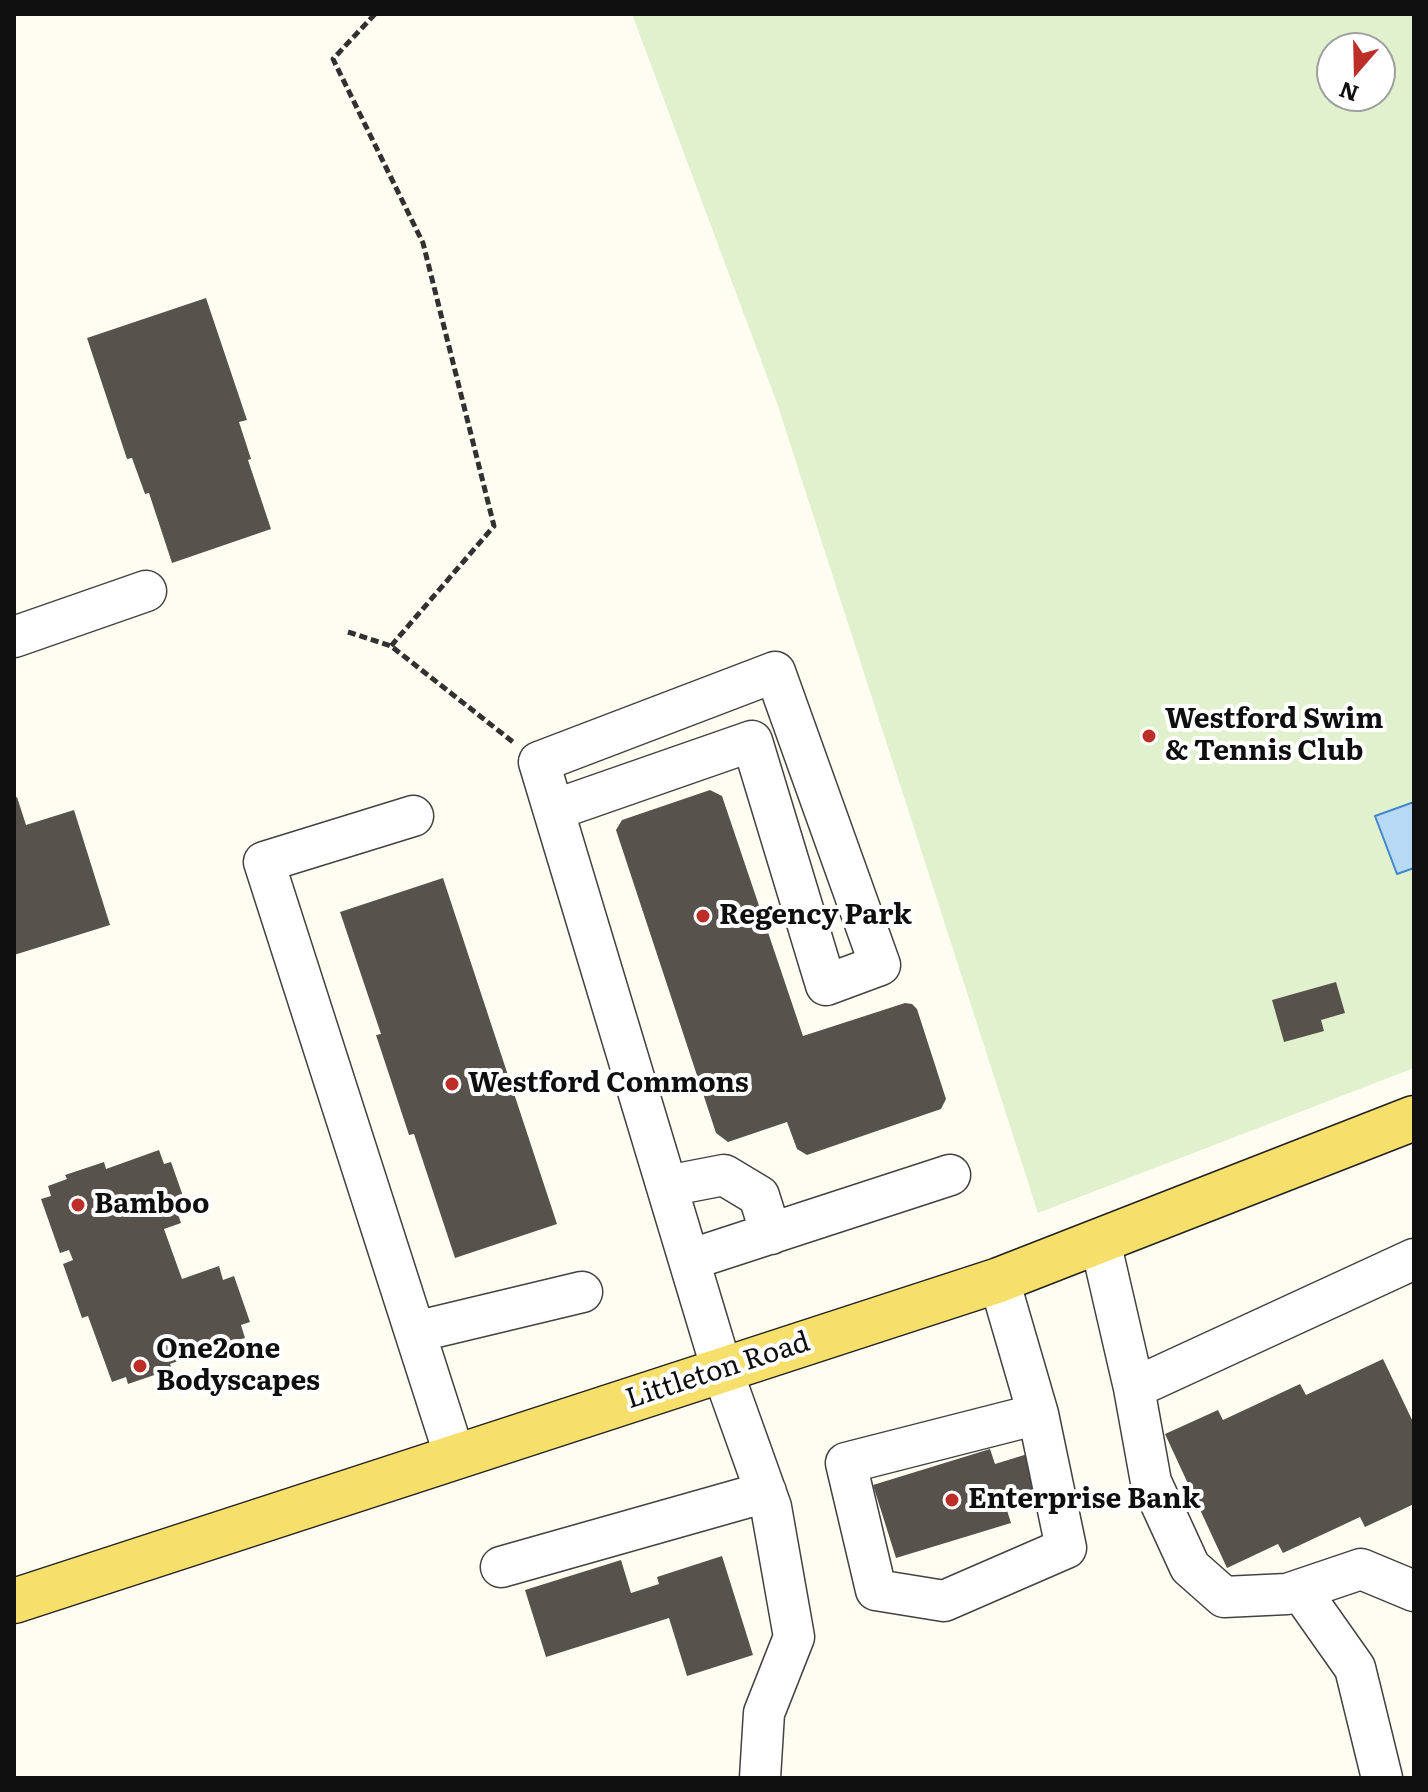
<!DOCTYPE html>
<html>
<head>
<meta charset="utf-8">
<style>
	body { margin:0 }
	#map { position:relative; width:1428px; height:1792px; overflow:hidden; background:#fffdf2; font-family:Literata,serif }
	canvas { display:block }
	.frame { position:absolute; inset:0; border:16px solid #0f0f0f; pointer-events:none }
	.north { position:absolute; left:1316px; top:32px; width:80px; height:80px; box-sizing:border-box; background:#fff; border:2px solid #9f9f9f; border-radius:50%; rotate:200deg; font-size:22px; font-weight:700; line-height:32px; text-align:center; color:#0f0f0f }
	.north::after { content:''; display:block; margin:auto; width:28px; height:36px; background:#be2e29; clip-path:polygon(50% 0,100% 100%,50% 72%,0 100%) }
</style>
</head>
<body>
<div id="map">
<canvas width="1428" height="1792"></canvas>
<div class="frame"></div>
<div class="north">N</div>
</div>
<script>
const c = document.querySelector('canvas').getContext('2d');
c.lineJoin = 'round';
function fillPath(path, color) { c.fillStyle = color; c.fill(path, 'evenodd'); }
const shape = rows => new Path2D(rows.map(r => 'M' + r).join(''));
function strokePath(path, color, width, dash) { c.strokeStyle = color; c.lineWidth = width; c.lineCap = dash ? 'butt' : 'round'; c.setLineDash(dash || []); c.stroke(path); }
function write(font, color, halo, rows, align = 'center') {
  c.font = font + ' Literata,serif'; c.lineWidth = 8; c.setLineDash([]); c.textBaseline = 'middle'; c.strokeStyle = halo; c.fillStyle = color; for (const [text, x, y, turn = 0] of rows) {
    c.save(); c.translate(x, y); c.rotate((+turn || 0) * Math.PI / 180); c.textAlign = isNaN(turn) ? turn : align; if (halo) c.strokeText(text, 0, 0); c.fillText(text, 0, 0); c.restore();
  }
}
fillPath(shape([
	[632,14,1414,14,1414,1068,1038,1213,777,403],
	[1332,48,1380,48,1380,96,1332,96]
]), '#e1f1cd');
const water = shape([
	[1414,802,1414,868,1397,874,1375,816,1414,802]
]);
fillPath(water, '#b7d9f5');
strokePath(water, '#4088cb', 2);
fillPath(shape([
	[206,298,247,420,239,422,251,459,248,460,271,529,172,563,149,493,145,494,132,458,127,459,87,338],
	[710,790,722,796,803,1036,905,1003,912,1004,917,1009,946,1099,941,1109,807,1155,797,1149,787,1122,728,1142,716,1133,616,830,622,820],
	[17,797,26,825,74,810,110,925,14,955,14,799],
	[443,878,557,1224,455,1258,414,1134,409,1135,376,1035,381,1034,340,912],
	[1336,982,1345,1013,1321,1020,1324,1031,1284,1042,1272,1000],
	[159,1150,164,1164,171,1162,184,1199,174,1202,181,1223,164,1229,182,1279,219,1266,223,1280,234,1276,250,1322,241,1325,245,1338,238,1340,240,1347,196,1362,194,1355,170,1364,172,1369,128,1384,126,1377,112,1382,88,1316,82,1318,63,1264,73,1260,69,1250,60,1253,41,1199,51,1196,48,1186,67,1179,65,1175,104,1162,106,1169],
	[1383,1359,1414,1424,1414,1504,1365,1527,1360,1517,1283,1553,1278,1544,1227,1568,1165,1434,1218,1410,1223,1420,1300,1384,1306,1395],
	[990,1449,995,1464,1034,1452,1048,1494,1006,1507,1011,1523,896,1558,873,1485],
	[722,1556,753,1655,687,1676,669,1618,546,1657,525,1590,621,1560,631,1593,659,1584,657,1577]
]), '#58524c');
const minor = shape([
	[14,637,146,591],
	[554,810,752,741,826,985,880,965,775,672,539,762,722,1370,771,1507,794,1637,764,1713,760,1778],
	[413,816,264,862,455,1457],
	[667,1186,724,1175,759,1196,771,1234],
	[1100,1241,1134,1388,1414,1259],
	[689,1260,950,1175],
	[999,1280,1038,1414,1066,1548,944,1601,876,1590,846,1463,1038,1414],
	[415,1332,582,1292],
	[1134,1388,1151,1482,1190,1567,1224,1597,1287,1594,1361,1569,1414,1591],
	[501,1567,766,1492],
	[1300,1590,1355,1668,1382,1778]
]);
const major = shape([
	[14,1601,999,1280,1414,1118]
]);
strokePath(minor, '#424242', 43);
strokePath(major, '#202020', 47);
strokePath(shape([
	[375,14,333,59,423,243,494,526,391,646],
	[348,632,391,646,513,742]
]), '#313131', 5, [8, 4]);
strokePath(minor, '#fff', 40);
strokePath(major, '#f6df6b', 44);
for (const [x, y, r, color] of [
	[1149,736,8,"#be2e29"],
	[703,916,8,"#be2e29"],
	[452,1084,8,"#be2e29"],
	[78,1205,8,"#be2e29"],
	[140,1366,8,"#be2e29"],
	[952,1500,8,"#be2e29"]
]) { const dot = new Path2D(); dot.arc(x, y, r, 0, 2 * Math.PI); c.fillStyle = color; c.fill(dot); strokePath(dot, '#fff', 3); }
write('bold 28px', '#0f0f0f', '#fff', [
	["Westford Swim",1165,720],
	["& Tennis Club",1165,752],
	["Regency Park",719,916],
	["Westford Commons",468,1084],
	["Bamboo",94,1205],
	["One2one",156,1350],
	["Bodyscapes",156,1382],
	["Enterprise Bank",968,1500]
], 'left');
write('28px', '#0f0f0f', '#fff', [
	["Littleton Road",718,1371,-18]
]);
</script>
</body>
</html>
